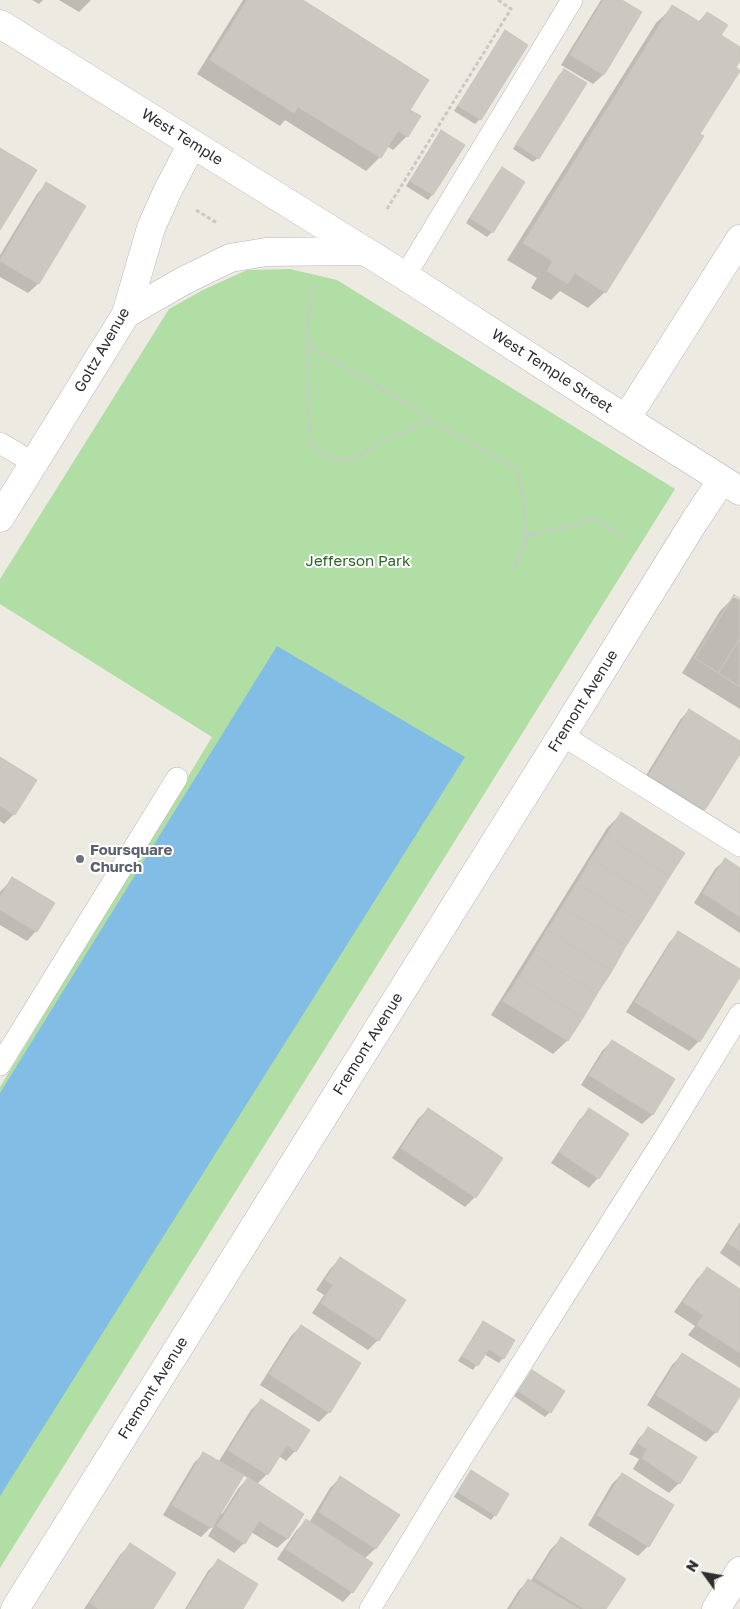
<!DOCTYPE html>
<html>
<head>
<meta charset="utf-8">
<style>
	body { margin:0 }
	#map { position:relative; width:740px; height:1609px; overflow:hidden; background:#edeae2; font-family:"Golos Text",sans-serif }
	canvas { display:block }
	.north { position:absolute; left:680px; top:1549px; width:50px; height:50px; -webkit-text-stroke:4px #fff; paint-order:stroke; rotate:302deg; font-size:14px; font-weight:700; line-height:20px; text-align:center; color:#2e2e2e }
	.north::after { content:''; display:block; margin:auto; width:18px; height:22px; background:#2e2e2e; clip-path:polygon(50% 0,100% 100%,50% 72%,0 100%) }
</style>
</head>
<body>
<div id="map">
<canvas width="740" height="1609"></canvas>
<div class="north">N</div>
</div>
<script>
const c = document.querySelector('canvas').getContext('2d');
c.lineJoin = 'round';
function fillPath(path, color) { c.fillStyle = color; c.fill(path, 'evenodd'); }
const shape = rows => new Path2D(rows.map(r => 'M' + r).join(''));
function strokePath(path, color, width, dash) { c.strokeStyle = color; c.lineWidth = width; c.lineCap = dash ? 'butt' : 'round'; c.setLineDash(dash || []); c.stroke(path); }
function write(font, color, halo, rows, align = 'center') {
  c.font = font + ' "Golos Text",sans-serif'; c.lineWidth = 4; c.setLineDash([]); c.textBaseline = 'middle'; c.strokeStyle = halo; c.fillStyle = color; for (const [text, x, y, turn = 0] of rows) {
    c.save(); c.translate(x, y); c.rotate((+turn || 0) * Math.PI / 180); c.textAlign = isNaN(turn) ? turn : align; if (halo) c.strokeText(text, 0, 0); c.fillText(text, 0, 0); c.restore();
  }
}
fillPath(shape([
	[290,269,337,280,675,489,0,1568,0,1087,212,737,0,604,0,579,169,309,203,290,247,270]
]), '#b1dea4');
fillPath(shape([
	[277,646,465,757,0,1496,0,1093]
]), '#81bde4');
fillPath(shape([
	[32,0,43,0,39,4],
	[59,0,91,0,79,12],
	[243,0,300,0,409,110,407,136,393,150,387,146,380,157,366,171,285,120,280,126,197,74],
	[601,0,620,0,640,12,603,75,593,84,561,65],
	[673,7,698,22,707,13,720,35,740,48,740,59,699,134,605,292,588,308,560,291,551,300,531,288,537,278,507,260,656,23],
	[506,32,480,119,475,124,454,111,501,37],
	[564,70,538,158,533,162,513,149,559,75],
	[442,132,463,145,432,195,428,200,406,186,437,137],
	[502,169,492,232,487,237,466,223,497,174],
	[46,184,84,206,38,284,28,293,0,277,0,255,37,194],
	[734,597,740,600,740,709,682,673,720,611],
	[689,710,740,742,740,751,704,809,694,819,640,785,680,720],
	[0,758,14,814,4,824,0,821],
	[621,814,683,853,567,1041,553,1054,491,1015,607,828],
	[725,860,740,869,740,933,694,903,715,869],
	[12,879,36,931,27,941,0,925,0,892],
	[678,933,740,971,740,974,699,1041,689,1051,626,1012,669,943],
	[612,1041,673,1080,652,1115,642,1124,581,1085,602,1051],
	[428,1109,475,1197,465,1207,392,1158,418,1119],
	[590,1110,598,1178,589,1188,551,1163,580,1119],
	[740,1222,740,1267,720,1253],
	[340,1259,378,1340,368,1350,312,1313,324,1295,316,1290,330,1269],
	[707,1269,740,1290,740,1368,688,1335,695,1326,674,1312,697,1279],
	[483,1323,503,1358,499,1363,484,1354,473,1370,458,1361,479,1327],
	[301,1326,360,1364,329,1412,319,1422,260,1385,291,1336],
	[682,1355,740,1391,740,1394,716,1432,706,1442,647,1405,672,1365],
	[532,1371,550,1412,545,1417,514,1396],
	[261,1400,295,1451,286,1461,279,1456,267,1474,256,1485,303,1514,287,1539,277,1548,251,1532,244,1543,234,1553,208,1536,214,1526,213,1525,201,1537,163,1515,194,1463,204,1453,219,1461,251,1410],
	[243,1475,248,1478,238,1489,222,1514,220,1513],
	[649,1429,679,1483,669,1493,633,1469,639,1459,629,1454,639,1438],
	[471,1471,495,1515,491,1520,454,1497,467,1476],
	[622,1474,648,1546,638,1556,588,1525,612,1484],
	[340,1478,376,1548,364,1559,352,1592,343,1602,277,1559,296,1531,306,1521,309,1523,330,1488],
	[561,1539,605,1609,507,1609,519,1590,528,1581,530,1582,551,1549],
	[130,1545,151,1609,84,1609,120,1555],
	[218,1561,242,1609,185,1609,208,1571]
]), '#0003');
const building = shape([
	[247,0,303,0,429,80,410,110,421,116,408,137,398,131,381,158,298,107,294,113,210,60,247,0],
	[603,0,622,0,642,12,604,75,570,55,603,0],
	[672,5,700,22,707,12,728,25,721,35,740,47,740,61,736,67,740,71,700,134,704,136,606,293,575,273,568,284,547,271,553,261,523,243,672,5],
	[505,30,528,45,481,120,458,106,505,30],
	[564,69,587,83,539,159,516,144,564,69],
	[441,130,465,145,433,195,410,181,441,130],
	[0,148,37,170,0,230,0,148],
	[502,167,525,182,493,233,470,218,502,167],
	[46,182,86,206,39,284,0,261,0,260,46,182],
	[734,595,740,599,740,687,695,658,734,595],
	[734,595,740,599,740,638,718,673,695,658,734,595],
	[740,638,740,687,718,673,740,638],
	[689,709,740,741,740,754,705,810,649,775,689,709],
	[0,757,37,780,15,815,0,806,0,757],
	[621,812,685,853,670,876,606,836,621,812],
	[606,836,670,876,656,899,591,859,606,836],
	[725,858,740,868,740,917,703,893,725,858],
	[591,859,656,899,641,923,577,883,591,859],
	[12,877,55,903,37,932,0,910,0,897,12,877],
	[577,883,641,923,626,946,562,907,577,883],
	[562,907,626,946,612,971,547,930,562,907],
	[547,930,612,971,597,994,533,954,547,930],
	[678,931,740,969,740,977,700,1042,635,1002,678,931],
	[533,954,597,994,583,1018,519,977,533,954],
	[519,977,583,1018,568,1041,503,1001,519,977],
	[612,1040,675,1079,653,1115,589,1075,612,1040],
	[428,1108,503,1158,476,1198,401,1148,428,1108],
	[589,1108,629,1134,599,1179,559,1152,589,1108],
	[740,1226,740,1251,728,1243,740,1226],
	[340,1257,406,1300,379,1341,321,1303,333,1285,325,1280,340,1257],
	[707,1267,740,1289,740,1353,697,1325,703,1315,683,1302,707,1267],
	[483,1321,515,1340,504,1359,489,1349,478,1366,462,1356,483,1321],
	[301,1325,361,1363,330,1413,269,1374,301,1325],
	[682,1353,740,1389,740,1396,717,1433,656,1395,682,1353],
	[532,1370,565,1391,551,1413,518,1391,532,1370],
	[261,1399,310,1430,296,1452,287,1445,268,1475,228,1450,261,1399],
	[648,1427,697,1457,680,1484,642,1458,647,1449,638,1443,648,1427],
	[203,1452,244,1475,212,1528,172,1505,203,1452],
	[471,1470,509,1494,496,1516,458,1492,471,1470],
	[622,1473,674,1505,649,1547,597,1515,622,1473],
	[340,1476,400,1515,376,1549,319,1512,340,1476],
	[248,1477,304,1514,288,1539,259,1521,245,1544,217,1526,248,1477],
	[306,1519,373,1563,353,1593,286,1549,306,1519],
	[561,1537,626,1579,606,1609,584,1609,535,1578,561,1537],
	[130,1543,176,1573,153,1609,99,1609,90,1603,130,1543],
	[218,1559,258,1584,243,1609,187,1609,218,1559],
	[528,1579,579,1609,510,1609,528,1579]
]);
fillPath(building, '#cac8c0');
strokePath(building, '#c9c6bb', 1);
const lane = shape([
	[405,276,572,0],
	[0,443,34,463],
	[562,735,740,846],
	[0,1065,177,778],
	[370,1609,450,1477,668,1132,740,1014]
]);
const street = shape([
	[126,314,151,228,167,192,192,144],
	[626,419,740,239],
	[15,1609,562,735,694,522,722,480],
	[716,1609,740,1571]
]);
const secondary = shape([
	[0,24,405,276,626,419,740,491],
	[0,518,126,314,183,281,230,258,266,252,364,251]
]);
strokePath(lane, '#b5b6c0', 22);
strokePath(street, '#b5b6c0', 29);
strokePath(secondary, '#b5b6c0', 29);
strokePath(shape([
	[387,209,511,9,498,0],
	[196,210,217,223],
	[313,285,308,324,308,407,311,445,334,460,355,458,378,444,429,420,516,468,524,503,526,544,511,572],
	[308,346,415,408,429,420],
	[526,536,595,519,625,538]
]), '#c9c9c9', 3, [4, 2.5]);
strokePath(lane, '#fff', 21);
strokePath(street, '#fff', 28);
strokePath(secondary, '#fff', 28);
for (const [x, y, r, color] of [
	[80,859,5,"#6b7280"]
]) { const dot = new Path2D(); dot.arc(x, y, r, 0, 2 * Math.PI); c.fillStyle = color; c.fill(dot); strokePath(dot, '#fff', 2); }
write('15px', '#2e2e2e', '#fff', [
	["West Temple",182,137,32],
	["Goltz Avenue",102,350,-60],
	["West Temple Street",552,371,33],
	["Fremont Avenue",583,701,-58],
	["Fremont Avenue",368,1044,-58],
	["Fremont Avenue",153,1388,-58]
]);
write('15px', '#296523', '#fff', [
	["Jefferson Park",358,561]
]);
write('bold 15px', '#5b616d', '#fff', [
	["Foursquare",90,850],
	["Church",90,867]
], 'left');
</script>
</body>
</html>
